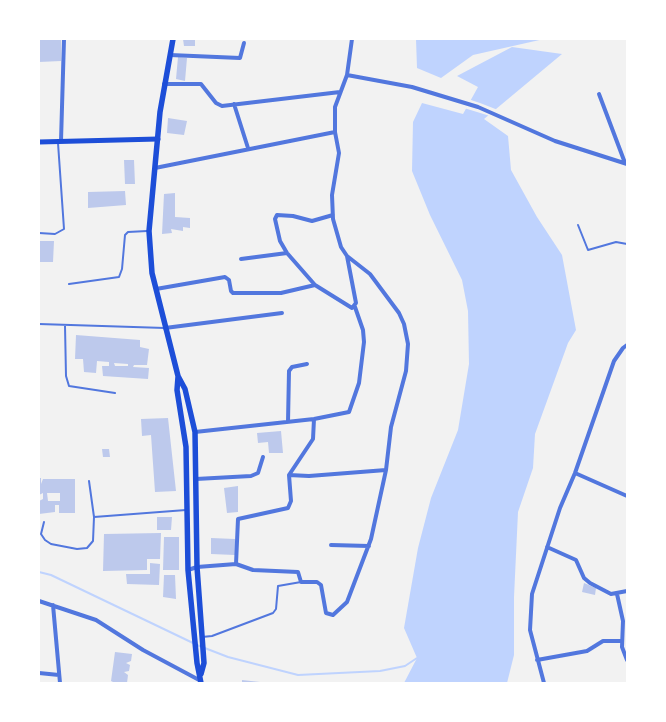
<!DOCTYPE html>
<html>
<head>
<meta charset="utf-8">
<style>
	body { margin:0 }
	#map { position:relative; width:666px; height:722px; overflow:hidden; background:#f2f2f2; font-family:Barlow,sans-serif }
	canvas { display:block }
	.frame { position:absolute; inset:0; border:40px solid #fff; pointer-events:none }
</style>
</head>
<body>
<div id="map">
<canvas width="666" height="722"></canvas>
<div class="frame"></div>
</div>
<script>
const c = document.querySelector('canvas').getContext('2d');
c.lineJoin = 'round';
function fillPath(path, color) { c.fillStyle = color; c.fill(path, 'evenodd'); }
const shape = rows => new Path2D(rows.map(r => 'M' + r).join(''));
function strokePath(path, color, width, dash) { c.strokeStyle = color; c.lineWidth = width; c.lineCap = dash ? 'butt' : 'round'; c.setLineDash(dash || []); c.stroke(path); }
fillPath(shape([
	[416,39,544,39,473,55,441,78,417,68],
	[512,47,562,54,484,119,508,136,511,170,537,217,562,255,576,330,568,343,535,434,533,468,518,512,514,597,514,655,507,683,404,683,417,658,404,628,418,548,431,498,458,430,469,364,468,311,462,280,430,215,412,171,413,122,422,103,463,114,478,87,457,76]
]), '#bfd3fe');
fillPath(shape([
	[468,99,480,103,498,110,490,116,464,108]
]), '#f2f2f2');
strokePath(shape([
	[39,572,51,575,193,643],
	[197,645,228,657,298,675,380,671,405,666,417,658]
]), '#bfd3fe', 2);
fillPath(shape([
	[39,39,61,39,61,61,39,62],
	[183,39,195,39,195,46,184,46],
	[178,57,187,58,185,81,176,79],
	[168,118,187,121,184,135,167,133],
	[124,160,134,160,135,184,125,184],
	[125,191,126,205,88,208,88,192],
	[175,193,175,217,190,218,190,228,183,227,183,231,171,229,172,233,162,234,164,194],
	[39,241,54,241,53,262,39,262],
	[76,335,140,340,140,347,149,349,147,365,134,365,133,367,149,368,148,379,103,376,102,366,109,366,109,362,97,361,96,373,84,372,83,359,75,359],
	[114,363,128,364,128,366,115,366],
	[168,418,176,491,155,492,151,435,142,436,141,419],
	[281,431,283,453,269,453,268,442,258,443,257,433],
	[102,449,109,449,110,457,103,457],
	[39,478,41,478,41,484,43,479,75,479,75,513,59,513,59,505,55,505,55,512,39,514,39,501,43,499,43,493,39,495],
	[47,493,60,493,60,501,48,501],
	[238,486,238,512,227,513,224,488],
	[157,517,172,517,171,530,157,530],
	[161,533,160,559,147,559,147,570,103,571,104,534],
	[164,537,179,537,179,570,163,570],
	[211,538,235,539,235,555,211,554],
	[150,563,160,564,159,585,127,584,126,574,150,574],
	[164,575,175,575,176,599,163,597],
	[584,583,596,588,595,595,582,592],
	[115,652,132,654,131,661,126,663,130,665,129,671,124,672,128,675,127,683,115,683,111,681],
	[242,680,260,682,260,683,242,683]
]), '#bdc9ec');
strokePath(shape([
	[578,225,588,250,616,242,627,244],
	[39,233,55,234,64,229,58,143],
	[69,284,119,277,122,269,125,235,128,232,147,231],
	[39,324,165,328],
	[65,326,66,376,69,386,115,393],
	[89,481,94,517],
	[44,522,41,534,45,540,51,544,77,549,87,548,93,541,94,517,186,510],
	[202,637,212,636,273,613,276,609,278,586,301,582]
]), '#5277de', 2);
strokePath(shape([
	[170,55,240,58,244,43],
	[347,75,412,87,478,107,555,141,627,164],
	[164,84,201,84,216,103,222,106,340,92],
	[599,94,625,163],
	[234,104,248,148],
	[61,141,64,39],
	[155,168,335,132],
	[333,215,312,221,293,216,277,215,275,219,280,241,287,253,315,285,352,308,356,303,347,256],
	[241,259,287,253],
	[156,289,225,277,229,280,231,291,233,293,281,293,315,285],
	[165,328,282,313],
	[288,422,289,371,292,367,307,364],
	[195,432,314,419,349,412,359,383,364,342,363,330,355,307],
	[575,473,627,496],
	[289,475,309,476,386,470],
	[196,479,251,476,258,473,263,457],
	[331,545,369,546],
	[547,547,576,560,584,578,590,583,611,594,627,591],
	[236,564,253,570,298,572,301,582,317,582,321,585,326,613,333,615,347,602,371,539,386,470,391,427,406,371,408,344,404,324,399,313,370,274,347,256,341,247,333,219,332,195,339,153,335,132,335,107,347,75,352,39],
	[188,570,197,567,236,564,238,519,288,508,291,501,289,475,313,439,314,419],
	[617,594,623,621,622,647,627,660],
	[39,601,96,620,143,650,201,681],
	[53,605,60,683],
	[537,660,587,651,603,641,622,641],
	[39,673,59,675],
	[544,683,530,630,532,594,560,508,575,473,614,361,623,348,627,345]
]), '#5277de', 4);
strokePath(shape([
	[39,142,158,139]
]), '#1d4ed8', 5);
strokePath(shape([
	[173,39,160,112,149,231,152,273,178,376,185,389,195,432,197,567,204,663,201,674],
	[178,377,177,390,186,447,188,570,197,663,201,683]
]), '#1d4ed8', 5.5);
</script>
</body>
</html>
